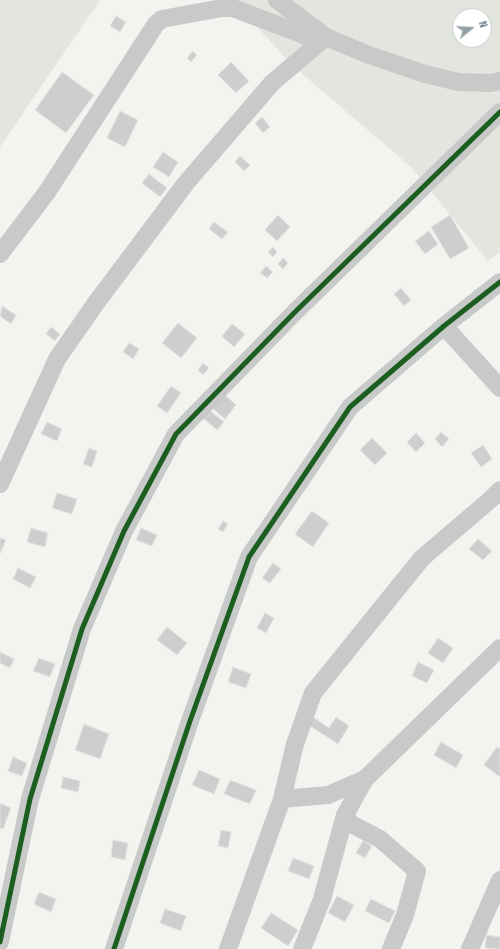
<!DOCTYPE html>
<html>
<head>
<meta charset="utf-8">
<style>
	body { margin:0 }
	#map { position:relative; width:500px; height:949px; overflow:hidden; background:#f3f3f0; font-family:"Sofia Sans Condensed",sans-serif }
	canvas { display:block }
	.north { position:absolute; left:452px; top:8px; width:40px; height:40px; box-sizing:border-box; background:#fff; border:1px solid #c0c9cd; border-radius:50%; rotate:72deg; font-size:11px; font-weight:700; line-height:16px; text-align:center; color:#617782 }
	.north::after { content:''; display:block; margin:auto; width:14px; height:18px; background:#94a2a8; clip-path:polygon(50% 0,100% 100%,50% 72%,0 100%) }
</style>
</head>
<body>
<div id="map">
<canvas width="500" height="949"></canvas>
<div class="north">N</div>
</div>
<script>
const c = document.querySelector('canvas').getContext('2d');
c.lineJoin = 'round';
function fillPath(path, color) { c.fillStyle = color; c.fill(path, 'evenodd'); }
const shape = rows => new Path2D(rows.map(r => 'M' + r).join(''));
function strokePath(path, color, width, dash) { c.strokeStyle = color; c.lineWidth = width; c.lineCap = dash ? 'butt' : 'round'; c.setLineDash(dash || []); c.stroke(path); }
fillPath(shape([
	[0,0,100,0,0,147],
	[232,0,500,0,500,252,488,261,411,167,293,66],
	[460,16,484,16,484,40,460,40]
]), '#e2e6de');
const building = shape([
	[116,16,126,22,120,32,110,26,116,16],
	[193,51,197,55,191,62,187,58,193,51],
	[231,62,249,81,236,93,218,75,231,62],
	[62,72,94,95,66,133,35,110,62,72],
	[120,111,138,120,125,147,107,138,120,111],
	[262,117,270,127,263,133,255,123,262,117],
	[163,152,178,162,169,177,153,167,163,152],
	[240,156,250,165,244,171,235,162,240,156],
	[149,174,167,188,160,197,142,183,149,174],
	[278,215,290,227,277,241,265,230,278,215],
	[450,215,469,248,450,259,431,227,450,215],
	[214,222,228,232,222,239,209,229,214,222],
	[429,231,438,244,425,254,415,241,429,231],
	[273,247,277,252,273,257,268,252,273,247],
	[283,258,288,263,283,269,278,264,283,258],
	[266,266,273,272,267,278,260,273,266,266],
	[401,288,411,300,404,306,394,294,401,288],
	[2,306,16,315,11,324,0,316,2,306],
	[178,323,197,338,181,358,162,343,178,323],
	[232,324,245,334,234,347,222,336,232,324],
	[51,327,60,334,55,341,46,334,51,327],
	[129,343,139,349,133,359,123,352,129,343],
	[203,363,209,368,203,375,198,370,203,363],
	[171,386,181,393,167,413,157,406,171,386],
	[224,394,236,405,225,419,212,408,224,394],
	[209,410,224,422,217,430,203,418,209,410],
	[47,422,62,429,57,441,41,434,47,422],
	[441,432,449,439,442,447,435,439,441,432],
	[416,433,425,443,416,452,407,442,416,433],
	[372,438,387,453,375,465,360,450,372,438],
	[483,445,492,459,481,467,471,453,483,445],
	[89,448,97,451,92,467,83,464,89,448],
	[57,493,77,499,72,514,52,508,57,493],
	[312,511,329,523,313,547,295,534,312,511],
	[223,521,228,524,223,532,218,529,223,521],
	[31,528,48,533,45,547,27,542,31,528],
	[141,528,157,535,152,546,136,540,141,528],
	[0,538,6,540,0,554,0,538],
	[478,539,492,551,483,560,469,549,478,539],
	[273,563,281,569,270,583,262,578,273,563],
	[18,568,36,577,30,588,13,579,18,568],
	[265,613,274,618,266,633,257,628,265,613],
	[167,627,187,643,177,655,157,640,167,627],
	[438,638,453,648,443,663,428,653,438,638],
	[0,652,14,659,10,668,0,663,0,652],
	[39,658,55,664,50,677,33,671,39,658],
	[418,662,434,670,427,683,412,676,418,662],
	[233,667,251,674,246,688,228,682,233,667],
	[312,716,329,728,336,717,349,726,338,744,307,724,312,716],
	[84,724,109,734,100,759,75,750,84,724],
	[441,742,463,755,456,768,434,755,441,742],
	[497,747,500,749,500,777,484,765,497,747],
	[13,757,27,763,22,776,8,771,13,757],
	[199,770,220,779,214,794,192,785,199,770],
	[63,777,80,781,78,792,61,788,63,777],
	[230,780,256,790,250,804,224,794,230,780],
	[0,803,11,808,3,829,0,828,0,803],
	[221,830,231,832,228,848,218,846,221,830],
	[113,840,128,843,125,860,111,857,113,840],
	[363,841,372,846,365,858,356,853,363,841],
	[293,858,314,866,309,879,288,871,293,858],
	[39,892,56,899,51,912,34,904,39,892],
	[337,896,354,905,345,922,328,913,337,896],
	[371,899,395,911,389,923,365,911,371,899],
	[165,909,186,916,181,931,160,923,165,909],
	[271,913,298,930,288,946,261,928,271,913],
	[486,935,500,937,500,949,485,948,486,935]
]);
fillPath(building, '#cccfce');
strokePath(building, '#e2e2e0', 1);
strokePath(shape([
	[277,0,326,37,369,55,425,74,458,82,491,83,500,81],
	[0,254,47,192,156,24,162,19,222,8,233,8,304,35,318,43],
	[444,326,500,388],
	[0,484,57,359,96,303,186,183,272,83,326,37],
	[282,799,328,795,365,779,500,648],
	[345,815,351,824,380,839,417,871,405,915,391,949],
	[0,942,30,799,82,629,124,531,176,434,295,312,500,112],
	[114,949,190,721,249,557,350,407,444,326,500,282],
	[228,949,282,799,295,744,313,693,422,558,490,500,500,490],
	[302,949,322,899,345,815,365,779],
	[470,949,500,880]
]), '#c8caca', 18);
strokePath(shape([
	[0,942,30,799,82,629,124,531,176,434,295,312,500,112],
	[114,949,190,721,249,557,350,407,444,326,500,282]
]), '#1b5e20', 5);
</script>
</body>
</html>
